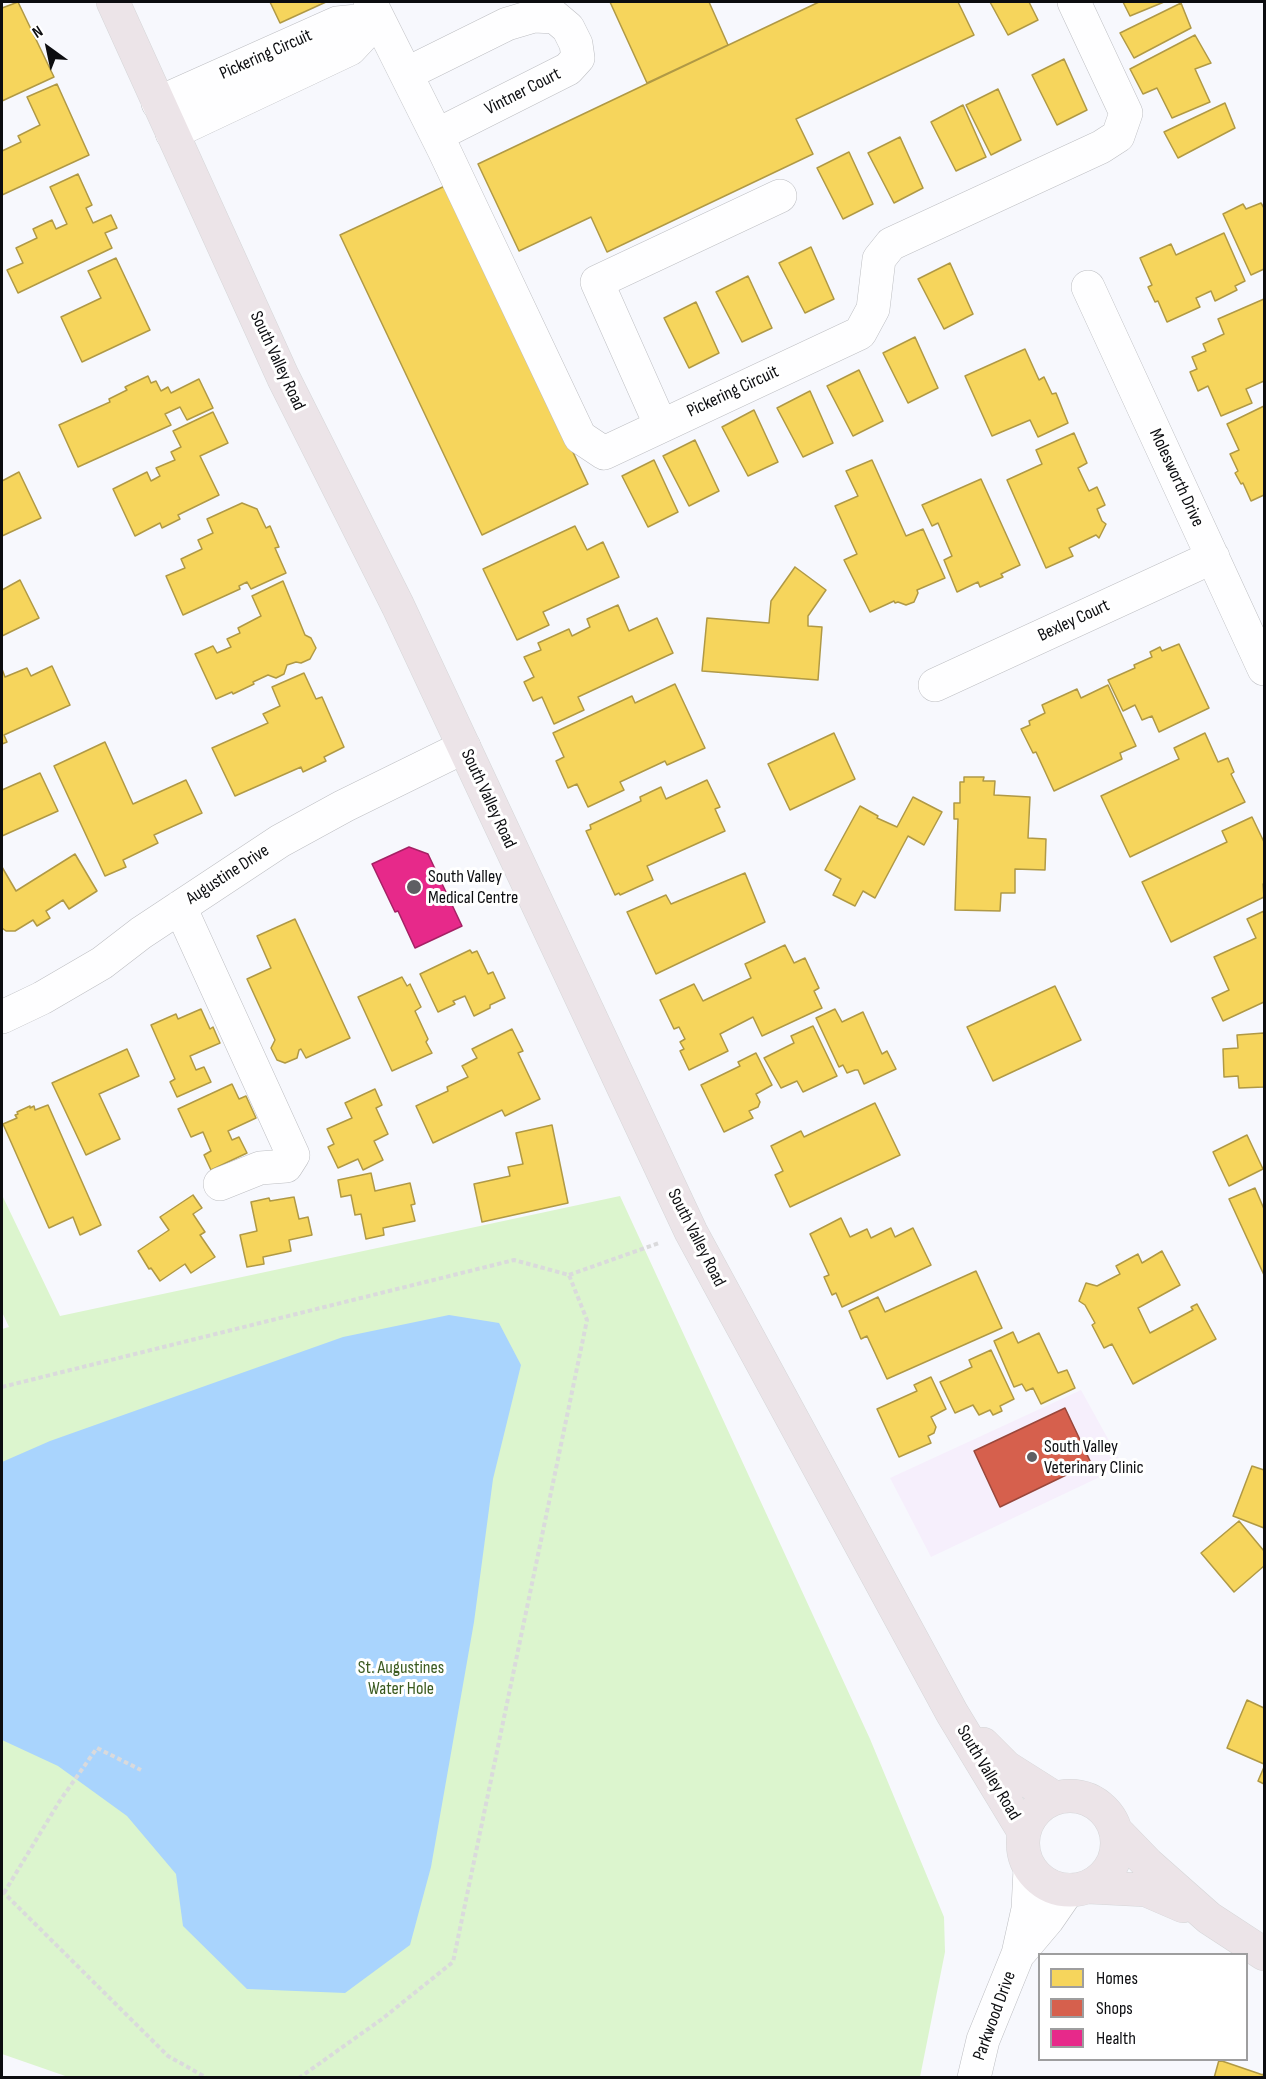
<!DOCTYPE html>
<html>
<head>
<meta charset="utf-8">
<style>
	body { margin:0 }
	#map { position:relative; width:1266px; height:2079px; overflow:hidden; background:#f7f8fd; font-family:"Sofia Sans Condensed",sans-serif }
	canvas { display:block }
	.frame { position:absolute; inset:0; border:3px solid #0c0d10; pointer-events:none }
	.legend { position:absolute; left:1038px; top:1953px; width:210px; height:108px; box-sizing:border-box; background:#fff; border:2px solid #9e9e9f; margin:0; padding:8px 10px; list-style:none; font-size:18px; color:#0c0d10 }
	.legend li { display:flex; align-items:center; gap:12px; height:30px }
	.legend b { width:30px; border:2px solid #9e9e9f }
	.north { position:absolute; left:18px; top:18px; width:60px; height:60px; -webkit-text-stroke:4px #fff; paint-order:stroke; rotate:327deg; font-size:16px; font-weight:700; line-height:24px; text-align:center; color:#0c0d10 }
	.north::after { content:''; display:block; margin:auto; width:21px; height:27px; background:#0c0d10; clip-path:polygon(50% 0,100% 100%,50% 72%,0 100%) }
</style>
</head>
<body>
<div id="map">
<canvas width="1266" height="2079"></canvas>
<div class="frame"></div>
<ul class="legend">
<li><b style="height:16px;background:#f6d55c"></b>Homes</li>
<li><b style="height:16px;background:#d6604d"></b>Shops</li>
<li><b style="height:16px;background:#e7298a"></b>Health</li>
</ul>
<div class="north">N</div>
</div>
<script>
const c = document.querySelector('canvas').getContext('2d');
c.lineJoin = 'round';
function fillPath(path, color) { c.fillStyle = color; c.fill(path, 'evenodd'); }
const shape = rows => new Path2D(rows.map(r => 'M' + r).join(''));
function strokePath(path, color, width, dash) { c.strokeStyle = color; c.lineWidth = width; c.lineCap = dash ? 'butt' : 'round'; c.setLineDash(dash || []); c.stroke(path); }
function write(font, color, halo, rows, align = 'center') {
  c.font = font + ' "Sofia Sans Condensed",sans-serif'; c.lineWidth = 6; c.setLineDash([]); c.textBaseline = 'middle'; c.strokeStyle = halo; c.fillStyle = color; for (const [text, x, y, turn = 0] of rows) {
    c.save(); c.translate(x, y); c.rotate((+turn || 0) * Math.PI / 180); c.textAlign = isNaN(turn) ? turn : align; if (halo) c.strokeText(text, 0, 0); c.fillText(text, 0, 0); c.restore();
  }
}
fillPath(shape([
	[1081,1390,1123,1466,931,1557,890,1478]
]), '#f6effc');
fillPath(shape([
	[2,1195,60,1316,620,1196,870,1739,944,1917,945,1952,920,2077,71,2078,2,2054,2,1329,9,1327,2,1312]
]), '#dcf5ce');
fillPath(shape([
	[449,1315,499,1323,521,1365,493,1479,474,1622,431,1867,410,1945,345,1993,247,1989,183,1926,176,1874,127,1816,58,1766,2,1740,2,1462,50,1441,343,1337]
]), '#a9d4fd');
const homes = shape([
	[18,2,54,77,2,101,2,8,18,2],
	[270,2,326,2,280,23,270,2],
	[610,2,709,2,728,45,647,83,610,2],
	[819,2,958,2,974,35,796,119,813,154,607,252,591,217,519,251,478,164,819,2],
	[990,2,1029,2,1038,20,1008,35,990,2],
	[1123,2,1164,2,1130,16,1123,2],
	[1181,3,1191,28,1134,58,1120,33,1181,3],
	[1195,35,1211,63,1195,69,1210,102,1172,118,1157,88,1143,94,1130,69,1195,35],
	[1064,59,1087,110,1057,125,1032,75,1064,59],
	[57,84,89,155,2,195,2,151,21,142,18,136,40,125,27,97,57,84],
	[998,89,1021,140,991,155,966,105,998,89],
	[1225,103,1235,128,1178,158,1164,132,1225,103],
	[963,105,986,157,956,171,931,122,963,105],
	[900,137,923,188,894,203,868,153,900,137],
	[849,152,873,204,843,219,817,168,849,152],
	[78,174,92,205,86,208,93,223,111,215,117,228,105,233,112,248,18,293,7,270,23,263,16,248,37,238,33,229,52,220,56,229,67,224,50,187,78,174],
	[447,185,588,484,482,535,340,235,447,185],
	[1261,203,1264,208,1264,269,1251,275,1223,214,1243,204,1246,209,1261,203],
	[1224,233,1245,281,1235,286,1237,290,1215,301,1211,291,1196,298,1200,307,1167,322,1158,301,1155,302,1148,287,1152,285,1140,258,1171,244,1176,255,1224,233],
	[811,247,834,299,805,313,779,263,811,247],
	[116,258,150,330,82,362,61,317,101,298,88,271,116,258],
	[950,263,973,314,944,329,918,279,950,263],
	[748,276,772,328,742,342,716,292,748,276],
	[1264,299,1264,381,1246,389,1252,403,1221,416,1208,386,1198,391,1190,372,1197,369,1192,357,1206,351,1203,344,1224,334,1218,319,1264,299],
	[696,302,719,353,689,368,664,318,696,302],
	[915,337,938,388,908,403,883,353,915,337],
	[1025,349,1039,380,1044,377,1052,394,1056,393,1068,423,1038,437,1030,420,992,436,965,376,1025,349],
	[859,370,883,421,853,436,827,386,859,370],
	[148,376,151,383,156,381,161,391,168,387,171,393,199,379,213,408,187,420,180,407,165,414,171,425,78,467,59,425,110,402,109,399,127,390,125,387,148,376],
	[810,391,833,443,803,457,777,408,810,391],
	[1264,406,1264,495,1251,501,1243,483,1241,484,1235,473,1238,471,1230,454,1239,450,1227,424,1264,406],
	[754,410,778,462,748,476,722,427,754,410],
	[213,412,228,443,200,456,219,495,178,515,180,519,162,528,160,523,135,536,113,489,147,472,151,481,160,476,156,468,175,460,171,452,181,447,173,431,213,412],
	[1074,433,1087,463,1078,468,1089,491,1097,487,1105,505,1097,509,1102,521,1106,524,1099,538,1096,535,1069,548,1073,556,1046,568,1007,480,1042,464,1036,450,1074,433],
	[695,440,719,491,689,506,663,456,695,440],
	[654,460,678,512,648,527,622,476,654,460],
	[872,460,906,536,923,529,945,578,917,590,918,593,914,602,906,605,898,602,895,603,894,601,870,612,844,560,857,554,835,506,858,496,846,471,872,460],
	[19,472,41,518,2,536,2,481,19,472],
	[981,479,1020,565,1001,574,1003,577,980,587,978,582,957,592,944,560,952,556,938,523,932,526,922,505,981,479],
	[242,503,257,509,266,528,270,526,279,547,275,548,286,573,251,589,247,582,239,586,240,589,183,615,166,576,185,568,181,559,202,549,198,540,213,533,207,519,242,503],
	[575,526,587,550,603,542,619,577,543,612,549,625,517,640,483,569,575,526],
	[795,567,826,590,808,616,808,626,822,627,818,680,702,671,707,618,769,623,771,601,795,567],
	[20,580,39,618,2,636,2,590,20,580],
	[283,581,305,635,311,638,316,648,310,659,301,663,296,662,287,665,284,674,276,678,268,675,253,682,254,684,233,694,232,692,216,699,195,654,213,646,217,653,231,647,227,639,240,633,238,628,261,616,252,596,283,581],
	[618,605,629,631,657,618,673,653,578,697,584,710,554,724,542,697,533,701,524,682,534,677,524,657,541,650,538,643,569,629,572,636,590,627,587,619,618,605],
	[1179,644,1209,708,1159,732,1152,716,1142,720,1135,705,1123,711,1108,680,1135,668,1134,665,1152,657,1150,652,1160,647,1162,651,1179,644],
	[52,666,70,705,4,735,7,742,2,744,2,669,5,677,27,668,31,676,52,666],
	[304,673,316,699,322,697,344,747,324,757,326,761,303,772,301,767,235,796,212,748,268,723,263,714,280,706,272,687,304,673],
	[675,684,705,748,667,765,665,761,620,782,624,790,588,807,577,784,568,788,556,761,564,757,553,733,632,696,635,703,675,684],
	[1108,685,1136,746,1120,753,1122,759,1054,791,1036,752,1033,753,1021,729,1030,725,1029,721,1045,713,1042,705,1077,689,1081,698,1108,685],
	[834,733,855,779,790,810,768,764,834,733],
	[1205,733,1218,762,1228,758,1234,772,1231,774,1245,802,1130,857,1101,796,1179,759,1174,748,1205,733],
	[105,742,133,804,186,780,202,813,154,835,158,843,123,860,126,867,105,876,54,766,105,742],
	[40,773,58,811,2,836,2,788,2,790,40,773],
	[964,777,984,777,983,781,995,781,994,795,1030,797,1028,838,1046,839,1045,870,1015,869,1015,893,1001,893,1000,911,955,910,958,819,954,819,954,803,960,803,960,782,964,782,964,777],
	[707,780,720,807,715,809,725,831,647,866,653,880,620,895,619,893,615,895,586,831,591,829,590,825,641,801,640,797,661,787,666,799,707,780],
	[913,797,942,812,924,845,908,836,875,898,863,891,855,906,833,895,841,879,825,870,860,806,878,816,877,818,897,827,913,797],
	[1252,817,1264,842,1264,884,1263,884,1264,897,1171,942,1142,882,1227,842,1222,831,1252,817],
	[75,854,97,891,69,909,63,900,46,911,50,918,37,926,33,920,15,931,6,931,2,928,2,867,16,891,75,854],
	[745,873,765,922,656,974,627,912,666,895,671,904,745,873],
	[1264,911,1264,1002,1223,1021,1212,998,1229,990,1214,957,1256,938,1247,919,1264,911],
	[295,919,350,1038,306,1058,301,1049,299,1050,297,1058,285,1063,277,1060,271,1048,275,1040,247,979,271,968,257,936,295,919],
	[785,945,794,963,805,958,819,988,814,991,822,1008,762,1036,753,1017,720,1034,728,1051,689,1070,680,1051,684,1049,680,1042,685,1039,679,1027,674,1029,660,1000,694,984,703,1001,751,978,745,964,785,945],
	[470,950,472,953,477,951,488,974,493,972,505,998,490,1005,490,1008,474,1016,465,996,453,1001,455,1004,438,1012,420,974,470,950],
	[402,977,407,986,410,984,421,1007,415,1011,428,1039,426,1042,432,1053,392,1071,358,997,402,977],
	[1055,986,1081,1040,993,1081,967,1027,1055,986],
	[201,1009,210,1029,213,1027,220,1043,190,1056,196,1070,204,1067,211,1082,177,1097,170,1082,175,1079,151,1025,176,1014,178,1019,201,1009],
	[835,1009,842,1022,863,1012,882,1054,887,1051,896,1069,864,1084,858,1070,855,1070,847,1073,843,1065,839,1067,816,1018,835,1009],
	[813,1026,837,1076,803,1092,797,1081,781,1088,764,1058,794,1043,791,1036,813,1026],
	[512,1029,523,1051,518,1053,540,1099,505,1116,502,1110,433,1143,416,1106,448,1091,447,1087,468,1077,462,1066,477,1058,472,1049,512,1029],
	[1264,1033,1264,1087,1239,1088,1238,1076,1224,1077,1223,1049,1238,1048,1237,1035,1264,1033],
	[127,1049,139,1076,99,1094,120,1139,86,1155,52,1083,127,1049],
	[756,1053,772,1085,756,1094,760,1102,758,1107,749,1111,753,1118,724,1132,701,1085,740,1066,738,1062,756,1053],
	[232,1084,239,1099,246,1096,256,1118,228,1131,232,1140,239,1137,247,1153,211,1170,204,1155,211,1151,203,1132,191,1137,178,1109,232,1084],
	[375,1089,382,1105,376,1108,388,1134,374,1141,383,1160,363,1170,358,1159,338,1168,328,1147,334,1144,327,1129,352,1118,345,1103,375,1089],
	[875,1103,900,1155,790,1207,775,1175,783,1171,771,1146,801,1131,804,1137,875,1103],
	[48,1105,101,1225,80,1235,73,1217,49,1228,3,1124,17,1118,15,1115,18,1114,17,1112,30,1106,30,1108,34,1106,35,1110,48,1105],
	[552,1125,568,1203,482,1222,474,1184,510,1176,508,1167,523,1164,516,1133,552,1125],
	[1247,1135,1263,1169,1229,1186,1213,1152,1247,1135],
	[371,1173,375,1191,410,1183,415,1204,411,1205,415,1221,383,1228,384,1235,366,1239,361,1214,355,1215,351,1195,341,1197,338,1180,371,1173],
	[1255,1188,1264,1209,1264,1275,1229,1199,1255,1188],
	[193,1195,202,1208,193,1214,205,1232,200,1235,215,1257,191,1273,185,1264,160,1281,151,1268,149,1269,138,1251,169,1230,160,1217,193,1195],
	[294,1197,299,1219,308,1217,312,1235,289,1240,291,1251,263,1257,264,1264,247,1267,240,1235,257,1231,251,1202,269,1198,270,1201,294,1197],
	[841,1218,850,1237,867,1229,871,1238,891,1228,895,1237,913,1228,931,1265,842,1307,836,1293,832,1295,824,1277,829,1275,810,1234,841,1218],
	[1162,1251,1180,1285,1138,1308,1150,1333,1193,1310,1191,1307,1197,1304,1216,1339,1133,1384,1112,1344,1104,1348,1092,1325,1095,1323,1085,1305,1079,1301,1086,1283,1097,1286,1120,1274,1116,1266,1138,1254,1142,1263,1162,1251],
	[976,1271,1002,1328,887,1379,867,1336,861,1339,849,1311,878,1297,885,1312,976,1271],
	[1013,1332,1018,1343,1039,1333,1058,1373,1067,1370,1075,1388,1041,1404,1033,1388,1026,1391,1022,1384,1014,1387,994,1341,1013,1332],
	[991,1350,1014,1399,1000,1406,1002,1411,993,1415,990,1410,979,1415,973,1405,955,1413,940,1382,972,1367,969,1360,991,1350],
	[931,1377,946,1409,931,1417,936,1427,934,1433,928,1436,931,1443,899,1457,877,1409,917,1391,914,1385,931,1377],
	[1252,1466,1264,1470,1264,1528,1233,1516,1252,1466],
	[1239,1521,1264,1551,1264,1566,1234,1592,1201,1553,1239,1521],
	[1247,1700,1264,1708,1264,1764,1227,1748,1247,1700],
	[1264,1767,1264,1784,1258,1781,1264,1767],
	[1219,2060,1263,2075,1264,2072,1264,2078,1214,2078,1219,2060]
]);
fillPath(homes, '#f6d55c');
strokePath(homes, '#b09945', 1.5);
const shops = shape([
	[1065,1408,1091,1463,1000,1507,974,1451,1065,1408]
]);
fillPath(shops, '#d6604d');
strokePath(shops, '#99473b', 1.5);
const health = shape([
	[409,847,428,854,462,926,415,948,398,911,395,912,372,864,409,847]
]);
fillPath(health, '#e7298a');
strokePath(health, '#a52165', 1.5);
const minor = shape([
	[370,2,444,150,580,437,604,453,860,333,873,309,879,259,891,244,1101,147,1118,136,1126,113,1074,2],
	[406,74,507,24,534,16,555,17,568,28,576,44,578,58,568,69,437,135],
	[158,103,337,23,378,19],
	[172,133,350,49,378,19],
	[1088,287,1264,669],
	[661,426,597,282,780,196],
	[935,685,1213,557],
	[180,907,293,1155,286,1166,260,1168,220,1184],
	[2,1017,42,998,102,963,141,933,280,841,344,806,464,747],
	[1021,1951,1048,1919,1068,1890],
	[974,2078,983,2040,1018,1954,1028,1909,1030,1869]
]);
const major = shape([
	[113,2,283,377,398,606,691,1232,952,1713,1024,1832],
	[983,1744,1006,1767,1055,1798],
	'1023 1843a47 47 0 1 1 94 0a47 47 0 1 1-94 0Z',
	[1116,1831,1148,1864,1209,1918,1264,1954],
	[1088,1887,1146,1890,1183,1906]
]);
strokePath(minor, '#bdbec2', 34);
strokePath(major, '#d5d6d8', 34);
strokePath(shape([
	[569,1275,659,1243],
	[2,1387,514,1260,569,1275,587,1320,453,1962,382,2019,299,2078],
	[2,1891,168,2056,207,2078],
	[4,1893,59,1802,97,1748,141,1770]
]), '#dadadc', 4, [4.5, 3]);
strokePath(minor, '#fefeff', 33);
strokePath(major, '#ece4e8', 33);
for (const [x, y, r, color] of [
	[414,887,8,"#5e5f63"],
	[1032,1457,6,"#5e5f63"]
]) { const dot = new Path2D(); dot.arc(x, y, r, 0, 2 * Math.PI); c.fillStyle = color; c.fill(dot); strokePath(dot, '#fff', 2); }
write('18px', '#0c0d10', '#fff', [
	["Pickering Circuit",266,55,-24],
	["Vintner Court",523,92,-27],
	["South Valley Road",277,361,65],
	["Pickering Circuit",733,392,-25],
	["Molesworth Drive",1176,478,65],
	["Bexley Court",1074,621,-25],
	["South Valley Road",488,799,65],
	["Augustine Drive",228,875,-33],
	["South Valley Road",696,1238,63],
	["South Valley Road",988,1773,59],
	["Parkwood Drive",995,2016,-70]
]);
write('18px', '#0c0d10', '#fff', [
	["South Valley",428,877],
	["Medical Centre",428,898],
	["South Valley",1044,1447],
	["Veterinary Clinic",1044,1468]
], 'left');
write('18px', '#3a5a1f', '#fff', [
	["St. Augustines",401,1668],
	["Water Hole",401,1689]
]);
</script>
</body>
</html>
